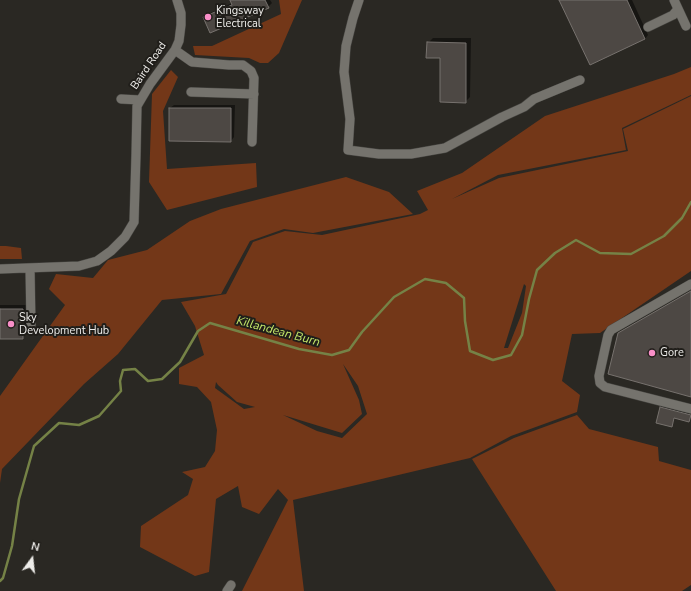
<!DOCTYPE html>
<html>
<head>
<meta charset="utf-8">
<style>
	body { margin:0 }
	#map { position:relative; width:691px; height:591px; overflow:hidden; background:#2a2823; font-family:"Nunito Sans",sans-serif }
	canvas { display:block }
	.north { position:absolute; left:12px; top:539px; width:40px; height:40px; -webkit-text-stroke:3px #201e1a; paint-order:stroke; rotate:15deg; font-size:11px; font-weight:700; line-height:16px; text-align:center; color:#edece9 }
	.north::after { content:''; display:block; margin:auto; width:14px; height:18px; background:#edece9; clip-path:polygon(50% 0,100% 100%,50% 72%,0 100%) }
</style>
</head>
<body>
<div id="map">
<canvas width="691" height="591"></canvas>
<div class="north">N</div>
</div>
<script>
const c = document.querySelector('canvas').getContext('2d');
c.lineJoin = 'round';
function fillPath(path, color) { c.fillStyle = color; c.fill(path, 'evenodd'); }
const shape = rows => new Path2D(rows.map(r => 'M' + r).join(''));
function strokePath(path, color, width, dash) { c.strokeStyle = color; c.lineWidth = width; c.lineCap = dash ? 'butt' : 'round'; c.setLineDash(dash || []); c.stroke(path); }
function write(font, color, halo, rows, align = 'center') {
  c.font = font + ' "Nunito Sans",sans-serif'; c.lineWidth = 4; c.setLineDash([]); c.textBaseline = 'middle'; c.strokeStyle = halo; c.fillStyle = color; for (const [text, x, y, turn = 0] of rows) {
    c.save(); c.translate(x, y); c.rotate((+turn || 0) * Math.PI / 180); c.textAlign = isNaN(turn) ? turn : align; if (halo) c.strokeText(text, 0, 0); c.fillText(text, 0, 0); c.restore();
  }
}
fillPath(shape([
	[279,0,302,0,279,53,268,63,260,63,249,58,195,55,193,46,212,46,281,14],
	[691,67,691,95,622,128,626,150,498,175,452,199,499,178,628,151,623,129,691,96,691,271,600,333,572,334,562,381,580,395,577,412,511,436,470,458,293,500,304,591,242,591,288,500,278,489,259,514,242,507,238,486,216,499,209,572,195,576,140,547,141,526,188,495,193,479,182,472,205,467,215,451,217,430,211,402,197,387,179,384,179,368,204,355,195,326,181,302,226,294,253,242,285,231,322,235,420,214,428,210,417,191,462,173,545,116,674,74],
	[524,284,526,286,522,313,508,348,504,348],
	[343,364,358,386,367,414,342,438,317,431,283,415,342,433,362,414,359,400],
	[216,382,218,385,237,402,255,407,244,409,215,388],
	[171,70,178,77,163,111,167,169,256,163,257,187,167,210,149,182,152,94],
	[346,177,389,192,413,214,313,233,284,229,250,241,221,294,162,300,118,354,84,384,2,469,0,483,0,396,65,305,49,289,56,274,93,278,108,260,147,250,190,221,221,209],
	[0,246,6,246,21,248,22,259,0,259],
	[577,415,589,429,658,447,659,461,691,470,691,585,682,591,556,591,472,459,514,438]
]), '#733718');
fillPath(shape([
	[231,0,270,0,272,3,268,7,204,17,208,14,232,3],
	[561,0,632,0,648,35,645,39],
	[433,38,471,38,470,97,465,102,441,57,428,43],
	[174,105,235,105,234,137,231,141,170,108],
	[0,305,27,305,27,333,22,338,0,338],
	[662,407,691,414,690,420,689,421,675,417,672,426,661,408]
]), '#0007');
strokePath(shape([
	[0,581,3,578,12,546,19,499,34,446,59,423,79,425,99,416,121,391,120,381,123,370,135,369,148,381,162,379,180,362,198,331,210,323,299,349,332,355,349,350,362,332,394,297,425,279,446,283,464,298,465,321,470,351,493,360,511,355,522,335,529,299,537,270,555,253,576,240,600,253,631,254,664,236,682,218,691,202]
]), '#758246', 2.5);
const building = shape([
	[230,0,265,0,269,8,210,33,203,17,232,5,230,0],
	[559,0,627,0,645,39,590,65,559,0],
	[427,42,466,43,466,103,440,102,440,58,426,58,427,42],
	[169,108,231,108,231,142,169,141,169,108],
	[691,291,691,397,608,374,618,333,691,291],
	[0,309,23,309,23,339,0,339,0,309],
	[660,407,691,415,689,422,674,418,672,427,656,423,660,407]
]);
fillPath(building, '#4d4844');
strokePath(building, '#77726e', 1);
const minor = shape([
	[359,0,353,18,346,46,344,72,350,119,348,150,379,154,411,154,445,148,502,117,524,107,534,99,580,80],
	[674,0,686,26],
	[648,27,673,15,678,9],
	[175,50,192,62,229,65,243,65,251,71,254,78,252,142],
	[191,92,254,94],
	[121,99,140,100],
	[30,268,31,325],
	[0,269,79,266,97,261,111,251,125,237,134,222,136,155,137,106,150,84,175,50,179,41,181,25,181,13,177,0],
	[691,284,611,330,608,335,599,376,600,383,605,387,691,409],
	[227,591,231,585]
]);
strokePath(minor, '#474642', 10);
strokePath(minor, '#75736d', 9);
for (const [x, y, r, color] of [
	[208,17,4,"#f98fc8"],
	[11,324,4,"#f98fc8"],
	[652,353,4,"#f98fc8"]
]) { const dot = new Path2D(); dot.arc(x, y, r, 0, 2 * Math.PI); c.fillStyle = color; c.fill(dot); strokePath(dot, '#201e1a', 1.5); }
write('11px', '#edece9', '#201e1a', [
	["Kingsway",216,11],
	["Electrical",216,24],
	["Sky",19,318],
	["Development Hub",19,331],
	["Gore",660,353]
], 'left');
write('11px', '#edece9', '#201e1a', [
	["Baird Road",149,66,-56]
]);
write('italic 12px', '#c4e76a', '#201e1a', [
	["Killandean Burn",278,332,15]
]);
</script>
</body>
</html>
